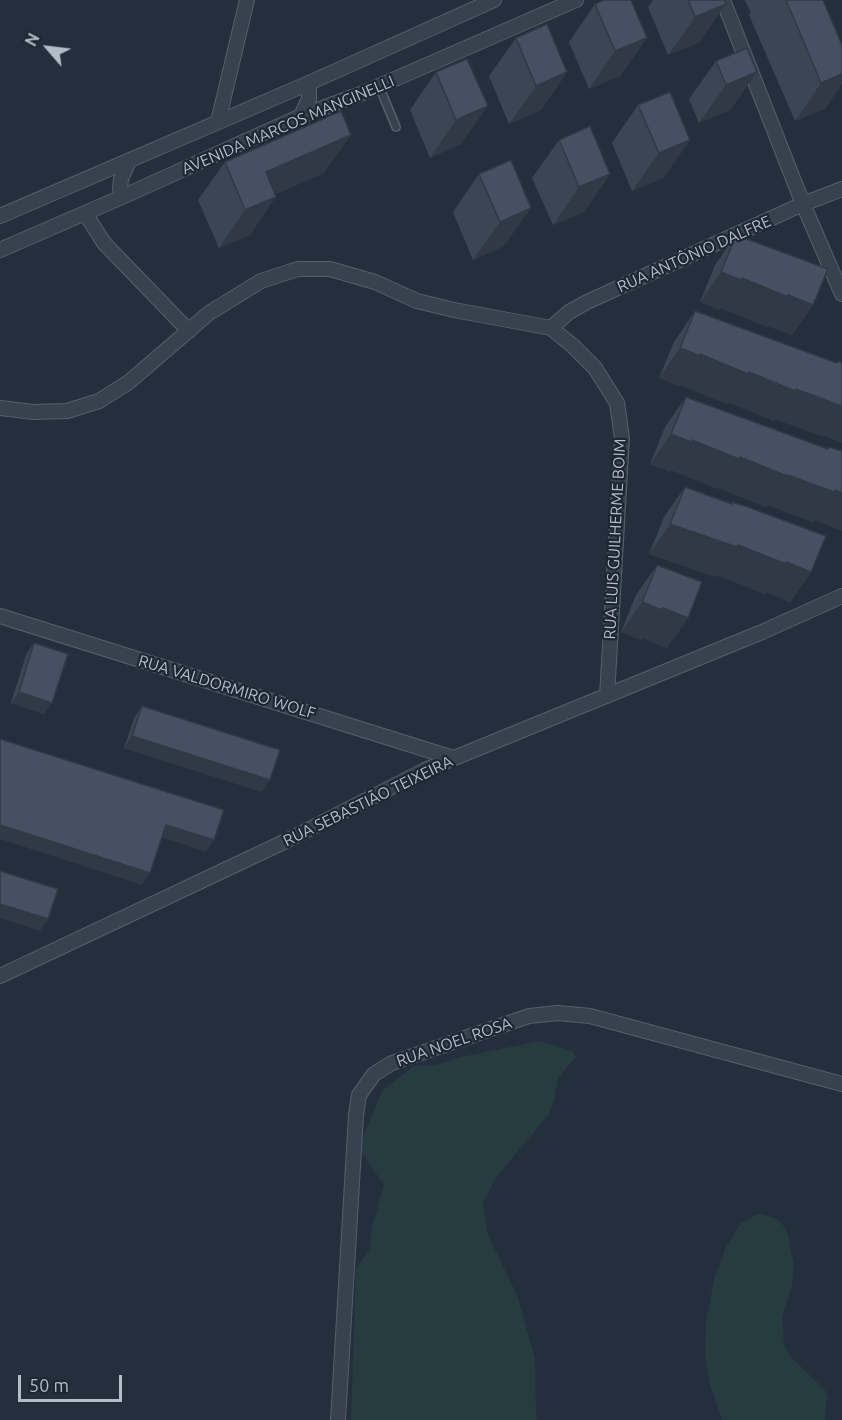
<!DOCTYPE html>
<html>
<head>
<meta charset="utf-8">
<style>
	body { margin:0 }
	#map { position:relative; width:842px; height:1420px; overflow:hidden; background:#242f3e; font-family:Ubuntu,sans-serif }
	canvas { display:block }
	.north { position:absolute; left:18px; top:18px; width:60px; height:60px; -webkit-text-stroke:4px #1d2633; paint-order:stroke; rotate:298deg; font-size:16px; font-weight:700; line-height:24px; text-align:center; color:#b4bcc9 }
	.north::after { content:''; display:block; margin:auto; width:21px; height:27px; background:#b4bcc9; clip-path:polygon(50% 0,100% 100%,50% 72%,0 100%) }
	.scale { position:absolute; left:18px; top:1375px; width:104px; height:27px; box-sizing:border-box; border:3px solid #b4bcc9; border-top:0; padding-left:8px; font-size:18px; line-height:21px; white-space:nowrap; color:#b4bcc9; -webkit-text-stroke:4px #1d2633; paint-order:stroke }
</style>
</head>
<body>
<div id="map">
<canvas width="842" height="1420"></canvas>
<div class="north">N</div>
<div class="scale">50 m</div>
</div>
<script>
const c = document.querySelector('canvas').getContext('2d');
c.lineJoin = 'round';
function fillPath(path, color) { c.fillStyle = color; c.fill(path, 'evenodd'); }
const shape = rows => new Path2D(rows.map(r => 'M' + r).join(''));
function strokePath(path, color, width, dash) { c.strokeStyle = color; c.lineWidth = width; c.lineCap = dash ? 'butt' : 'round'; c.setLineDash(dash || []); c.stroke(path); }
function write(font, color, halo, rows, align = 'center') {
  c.font = font + ' Ubuntu,sans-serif'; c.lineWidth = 4.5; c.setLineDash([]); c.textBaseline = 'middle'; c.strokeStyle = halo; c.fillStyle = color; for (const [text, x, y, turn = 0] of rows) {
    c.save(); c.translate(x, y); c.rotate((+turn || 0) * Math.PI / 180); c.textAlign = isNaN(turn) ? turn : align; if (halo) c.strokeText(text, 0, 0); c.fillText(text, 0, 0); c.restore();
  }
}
fillPath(shape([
	[540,1041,572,1051,576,1057,558,1078,554,1101,548,1115,495,1179,483,1204,488,1235,517,1295,535,1359,536,1418,537,1420,351,1420,356,1267,358,1266,370,1248,372,1227,384,1185,360,1150,365,1132,382,1091,414,1066,436,1065,456,1058],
	[758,1214,776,1218,783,1225,788,1235,794,1266,792,1285,782,1317,784,1344,790,1356,825,1390,828,1398,826,1403,825,1420,722,1420,710,1385,705,1356,706,1322,714,1280,726,1247,741,1223]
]), '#263c3f');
const service = shape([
	[379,86,396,127]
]);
const minor = shape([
	[723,0,803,204,842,294],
	[301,116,309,99,309,83],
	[218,122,247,0],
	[122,197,120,189,121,179,129,161],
	[85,213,104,243,189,331],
	[0,216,309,83,494,0],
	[0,250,122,197,301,116,363,93,576,0],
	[551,328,569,312,587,302,803,204,842,189],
	[0,408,33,412,67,411,99,401,129,382,209,313,261,281,298,269,330,269,375,282,417,301,454,310,551,328,573,346,595,368,617,403,622,438,607,696],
	[0,616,453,758],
	[0,976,286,841,425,770,762,632,842,596],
	[338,1420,356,1115,359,1095,374,1074,392,1063,529,1016,558,1013,590,1016,842,1084]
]);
strokePath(service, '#565f6c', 10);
strokePath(minor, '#565f6c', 16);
strokePath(service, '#38414e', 7);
strokePath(minor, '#38414e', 14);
fillPath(shape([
	[653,0,725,0,700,42,668,55,648,7],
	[745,0,823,0,826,108,795,121,749,15,751,13],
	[595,4,647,38,620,76,589,89,569,42],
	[516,38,567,72,541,110,509,124,489,76],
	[467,59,461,144,430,158,410,110,436,72],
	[716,61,757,72,730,110,699,123,689,99],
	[638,105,690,140,663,178,632,191,612,143],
	[559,140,610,174,584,212,553,225,532,178],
	[511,160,504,246,473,260,453,212,479,174],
	[225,162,324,173,276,194,250,235,219,248,198,200],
	[736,235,813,305,792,335,768,326,767,327,721,308,720,310,700,302,715,265],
	[695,311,837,363,842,363,842,443,823,435,822,436,775,419,774,421,728,402,727,404,680,385,679,386,659,378,674,342],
	[686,397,814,520,813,522,767,505,766,507,719,488,718,489,671,470,670,472,650,464,665,427],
	[685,487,811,572,790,602,766,592,765,594,717,575,716,577,649,554,664,517],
	[657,565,688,618,667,648,642,638,641,640,621,632,636,595],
	[34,643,44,714,11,703,26,655],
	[142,706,262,792,124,748,134,718]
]), '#3b4654');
fillPath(shape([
	[726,4,700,42,668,55,695,17],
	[647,38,620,76,589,89,615,51],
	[567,72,541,110,509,124,536,86],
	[757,72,730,110,699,123,726,85],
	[842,74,842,84,826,108,795,121,821,83],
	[488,106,461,144,430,158,456,120],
	[351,135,324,173,244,208,266,172],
	[690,140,663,178,632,191,659,153],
	[610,174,584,212,553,225,579,187],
	[276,197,250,235,219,248,245,210],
	[531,208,504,246,473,260,500,222],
	[721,272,742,278,813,305,792,335,768,326,767,327,721,308,720,310,700,302],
	[680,348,700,354,842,406,842,443,823,435,822,436,775,419,774,421,728,402,727,404,680,385,679,386,659,378],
	[671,434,692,440,788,475,842,493,842,531,814,520,813,522,767,505,766,507,719,488,718,489,671,470,670,472,650,464],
	[670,524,738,545,786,562,811,572,790,602,766,592,765,594,717,575,716,577,649,554],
	[642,602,663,608,688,618,667,648,642,638,641,640,621,632],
	[19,692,52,703,44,714,11,703],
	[132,736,270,780,262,792,124,748],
	[0,825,150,873,142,885,0,839],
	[166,825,214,840,206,852,158,836],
	[0,904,48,919,40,931,0,918]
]), '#303945');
const building = shape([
	[604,0,631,0,647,38,615,51,595,4,604,0],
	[688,0,725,0,726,4,695,17,688,0],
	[786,0,823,0,842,45,842,74,821,83,786,0],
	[547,24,567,72,536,86,516,38,547,24],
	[747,48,757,72,726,85,716,61,747,48],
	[467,59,488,106,456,120,436,72,467,59],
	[670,92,690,140,659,153,638,105,670,92],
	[341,111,351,135,266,172,276,197,245,210,225,162,341,111],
	[590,126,610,174,579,187,559,140,590,126],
	[511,160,531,208,500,222,479,174,511,160],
	[736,235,828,269,813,305,788,295,788,297,742,278,741,280,721,272,736,235],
	[695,311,837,363,838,361,842,363,842,406,796,389,795,391,749,372,748,374,700,354,700,356,680,348,695,311],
	[686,397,828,449,829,447,842,451,842,493,835,490,834,492,788,475,787,476,740,457,739,459,692,440,691,442,671,434,686,397],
	[685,487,732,504,732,502,748,507,826,536,811,572,786,562,786,564,738,545,737,547,670,524,685,487],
	[657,565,702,582,688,618,663,608,662,610,642,602,657,565],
	[34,643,68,654,52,703,19,692,34,643],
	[142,706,280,750,270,780,132,736,142,706],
	[0,739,224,810,214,840,166,825,150,873,0,825,0,739],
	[0,871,58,889,48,919,0,904,0,871]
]);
fillPath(building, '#455162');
strokePath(building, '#303945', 1.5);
write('16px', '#b4bcc9', '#1d2633', [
	["AVENIDA MARCOS MANGINELLI",288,125,-23],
	["RUA ANTÔNIO DALFRE",694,254,-24],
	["RUA LUIS GUILHERME BOIM",615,539,-87],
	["RUA VALDORMIRO WOLF",227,687,17],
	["RUA SEBASTIÃO TEIXEIRA",368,801,-26],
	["RUA NOEL ROSA",454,1042,-19]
]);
</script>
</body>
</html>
